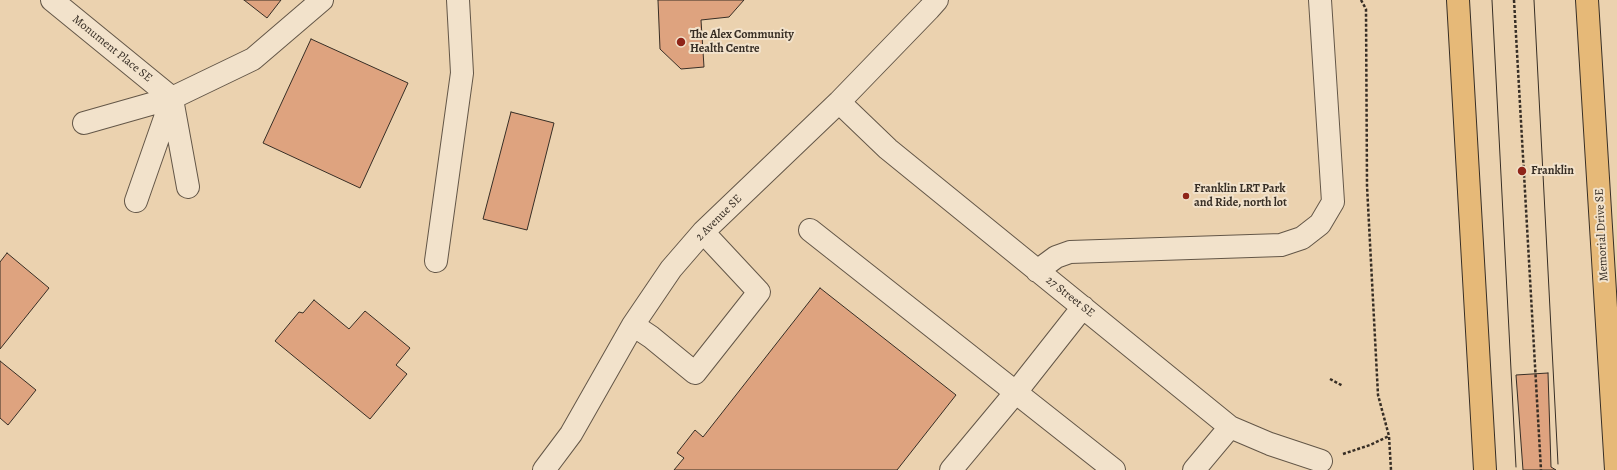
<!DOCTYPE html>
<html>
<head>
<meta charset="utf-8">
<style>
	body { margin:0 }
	canvas { display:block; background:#ebd2af }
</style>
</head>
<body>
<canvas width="1617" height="470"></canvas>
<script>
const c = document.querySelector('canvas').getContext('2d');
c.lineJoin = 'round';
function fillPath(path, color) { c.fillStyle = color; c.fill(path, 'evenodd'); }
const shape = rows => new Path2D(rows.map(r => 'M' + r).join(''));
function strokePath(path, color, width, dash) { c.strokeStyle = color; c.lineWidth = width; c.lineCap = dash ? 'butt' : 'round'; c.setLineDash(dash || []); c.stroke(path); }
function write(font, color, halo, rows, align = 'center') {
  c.font = font + ' Alegreya,serif'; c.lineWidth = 4; c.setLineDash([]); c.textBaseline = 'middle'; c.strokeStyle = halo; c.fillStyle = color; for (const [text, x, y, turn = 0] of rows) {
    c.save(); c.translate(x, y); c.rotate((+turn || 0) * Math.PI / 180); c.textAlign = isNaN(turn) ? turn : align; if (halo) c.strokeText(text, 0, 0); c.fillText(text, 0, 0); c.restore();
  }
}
const building = shape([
	[244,0,281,0,267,18,244,0],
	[658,0,744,0,729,17,701,20,704,67,681,69,660,49,658,0],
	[311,39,408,83,360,188,263,143,311,39],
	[511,112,554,123,527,230,483,219,511,112],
	[7,253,49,288,0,349,0,262,7,253],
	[820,288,956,395,897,470,674,470,684,458,677,453,695,430,703,437,820,288],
	[314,300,349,329,365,311,410,348,396,365,407,374,370,419,275,341,299,312,303,313,314,300],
	[0,361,36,390,8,425,0,418,0,361],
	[1548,373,1551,467,1556,470,1523,470,1516,375,1548,373]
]);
fillPath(building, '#dea37f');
strokePath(building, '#372e25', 1);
const minor = shape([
	[52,0,172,98],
	[172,99,188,187],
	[839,102,888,149,1230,427,1270,444,1321,461],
	[84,123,172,98,253,59,322,0],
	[136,201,172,98],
	[810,230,1114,470],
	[436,261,462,73,458,0],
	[1037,271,1056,257,1070,252,1281,245,1302,238,1320,224,1333,202,1320,0],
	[633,325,651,337,695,373,759,292,703,232],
	[544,470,571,434,633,325,671,269,703,232,839,102,929,9,937,0],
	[951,470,1016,392,1083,307],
	[1194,470,1230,427]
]);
const major = shape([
	[1458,0,1485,470],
	[1587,0,1616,470]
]);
strokePath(minor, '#645748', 24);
strokePath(major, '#372e25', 24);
strokePath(shape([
	[1361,0,1366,9,1367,186,1378,395,1389,436,1391,470],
	[1514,0,1541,470],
	[1330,379,1343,386],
	[1343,454,1370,445,1389,436]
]), '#372e25', 2.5, [3, 2]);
strokePath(minor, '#f2e2cb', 22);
strokePath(major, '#e6b978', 22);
strokePath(shape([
	[1492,0,1516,467],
	[1534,0,1558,464]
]), '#372e25', 1);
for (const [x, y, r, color] of [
	[681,42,5,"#8f2418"],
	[1522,171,5,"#8f2418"],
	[1186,196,4,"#8f2418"]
]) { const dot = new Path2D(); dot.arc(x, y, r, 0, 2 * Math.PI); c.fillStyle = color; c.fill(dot); strokePath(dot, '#f2e2cb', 1.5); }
write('bold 12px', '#372e25', '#f2e2cb', [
	["The Alex Community",690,35],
	["Health Centre",690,49],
	["Franklin",1531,171],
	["Franklin LRT Park",1194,189],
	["and Ride, north lot",1194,203]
], 'left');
write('12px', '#372e25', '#f2e2cb', [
	["Monument Place SE",112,49,39],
	["2 Avenue SE",719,218,-45],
	["Memorial Drive SE",1602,235,-93],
	["27 Street SE",1070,297,38]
]);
</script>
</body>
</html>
